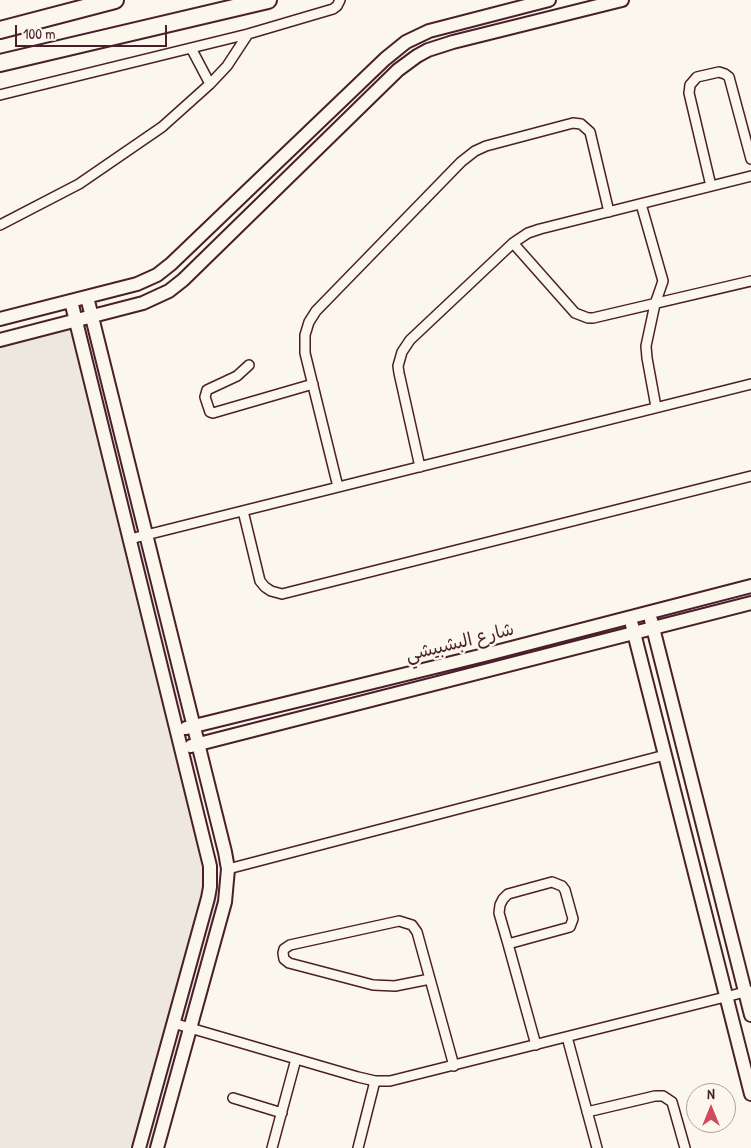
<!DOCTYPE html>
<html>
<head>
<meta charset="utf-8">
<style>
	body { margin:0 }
	#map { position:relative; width:751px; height:1148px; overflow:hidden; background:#fbf7ec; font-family:"Patrick Hand",sans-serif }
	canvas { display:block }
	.north { position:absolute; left:686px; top:1083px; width:50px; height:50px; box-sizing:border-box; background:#fbf7ec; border:1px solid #b4a19f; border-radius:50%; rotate:0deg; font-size:14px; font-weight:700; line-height:20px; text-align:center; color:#4a1f2b }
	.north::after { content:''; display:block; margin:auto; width:18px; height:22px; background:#d1495b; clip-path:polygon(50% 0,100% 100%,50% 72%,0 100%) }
	.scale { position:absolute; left:15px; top:25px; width:152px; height:22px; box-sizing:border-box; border:2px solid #4a1f2b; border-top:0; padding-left:6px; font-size:15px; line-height:18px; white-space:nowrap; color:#4a1f2b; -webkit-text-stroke:4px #fbf7ec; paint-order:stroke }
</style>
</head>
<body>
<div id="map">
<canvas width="751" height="1148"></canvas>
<div class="north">N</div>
<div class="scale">100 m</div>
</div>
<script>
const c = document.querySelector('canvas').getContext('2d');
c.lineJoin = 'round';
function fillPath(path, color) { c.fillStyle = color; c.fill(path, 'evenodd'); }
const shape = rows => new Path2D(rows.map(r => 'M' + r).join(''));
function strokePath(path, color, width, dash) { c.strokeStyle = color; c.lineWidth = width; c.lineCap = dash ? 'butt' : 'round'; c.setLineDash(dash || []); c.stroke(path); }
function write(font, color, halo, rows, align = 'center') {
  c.font = font + ' "Patrick Hand","Playpen Sans Arabic",sans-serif'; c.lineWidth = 5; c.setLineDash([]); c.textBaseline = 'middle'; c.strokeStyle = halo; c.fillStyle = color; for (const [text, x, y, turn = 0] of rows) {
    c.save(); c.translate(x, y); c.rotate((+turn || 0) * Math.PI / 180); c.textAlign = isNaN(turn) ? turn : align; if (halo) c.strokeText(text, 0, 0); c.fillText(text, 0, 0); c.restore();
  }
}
fillPath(shape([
	[82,310,189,740,213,848,218,877,217,902,150,1148,0,1148,0,331]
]), '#eee7de');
const street = shape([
	[191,48,210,84],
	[0,95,248,34,333,9,337,6,340,0],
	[711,186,689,93,690,85,697,77,719,72,725,74,729,77,751,159],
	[641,204,663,281,655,304,646,346,647,358,656,407],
	[0,225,79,184,162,127,210,84,227,66,248,34],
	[513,243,575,313,588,318,593,318,751,281],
	[249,365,237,376,207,390,205,397,210,412,213,413,313,384],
	[420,467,399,373,398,366,402,352,410,340,513,243,528,233,540,229,751,176],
	[338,487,305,353,305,335,309,322,316,311,461,162,475,151,486,146,573,123,581,124,590,132,609,212],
	[243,511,260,581,265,587,271,591,282,594,751,476],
	[130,539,751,384],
	[228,869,665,755],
	[508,944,570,927,573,919,565,890,562,886,552,882,508,894,503,899,500,905,499,913,508,944,536,1045],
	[430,979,395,986,373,985,289,963,284,959,283,953,284,949,290,945,399,921,412,925,417,932,430,979,454,1066],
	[173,1023,358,1077,375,1081,390,1081,749,991],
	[567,1037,597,1148],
	[233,1098,282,1113],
	[587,1112,655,1096,663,1096,672,1102,685,1148],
	[272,1148,296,1059],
	[358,1148,375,1081]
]);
const secondary = shape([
	[87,297,225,852,228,869,225,902,157,1148],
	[71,301,210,866,210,887,208,898,139,1148],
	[0,319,137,284,157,275,171,264,385,59,406,42,429,31,549,0],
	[0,340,143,303,169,291,183,280,398,70,417,56,428,50,453,42,622,0],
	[651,620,751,1015],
	[632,625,751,1094],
	[186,728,488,654,751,586],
	[191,746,751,603]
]);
const highway = shape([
	[0,30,115,0],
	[0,63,268,0]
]);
strokePath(street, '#4a1f2b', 12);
strokePath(secondary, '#4a1f2b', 16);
strokePath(highway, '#4a1f2b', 20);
strokePath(street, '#fbf7ec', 9);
strokePath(secondary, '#fbf7ec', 12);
strokePath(highway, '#fbf7ec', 16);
write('18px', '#4a1f2b', '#fbf7ec', [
	["شارع البشبيشي",460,643,-14]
]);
</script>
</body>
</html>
